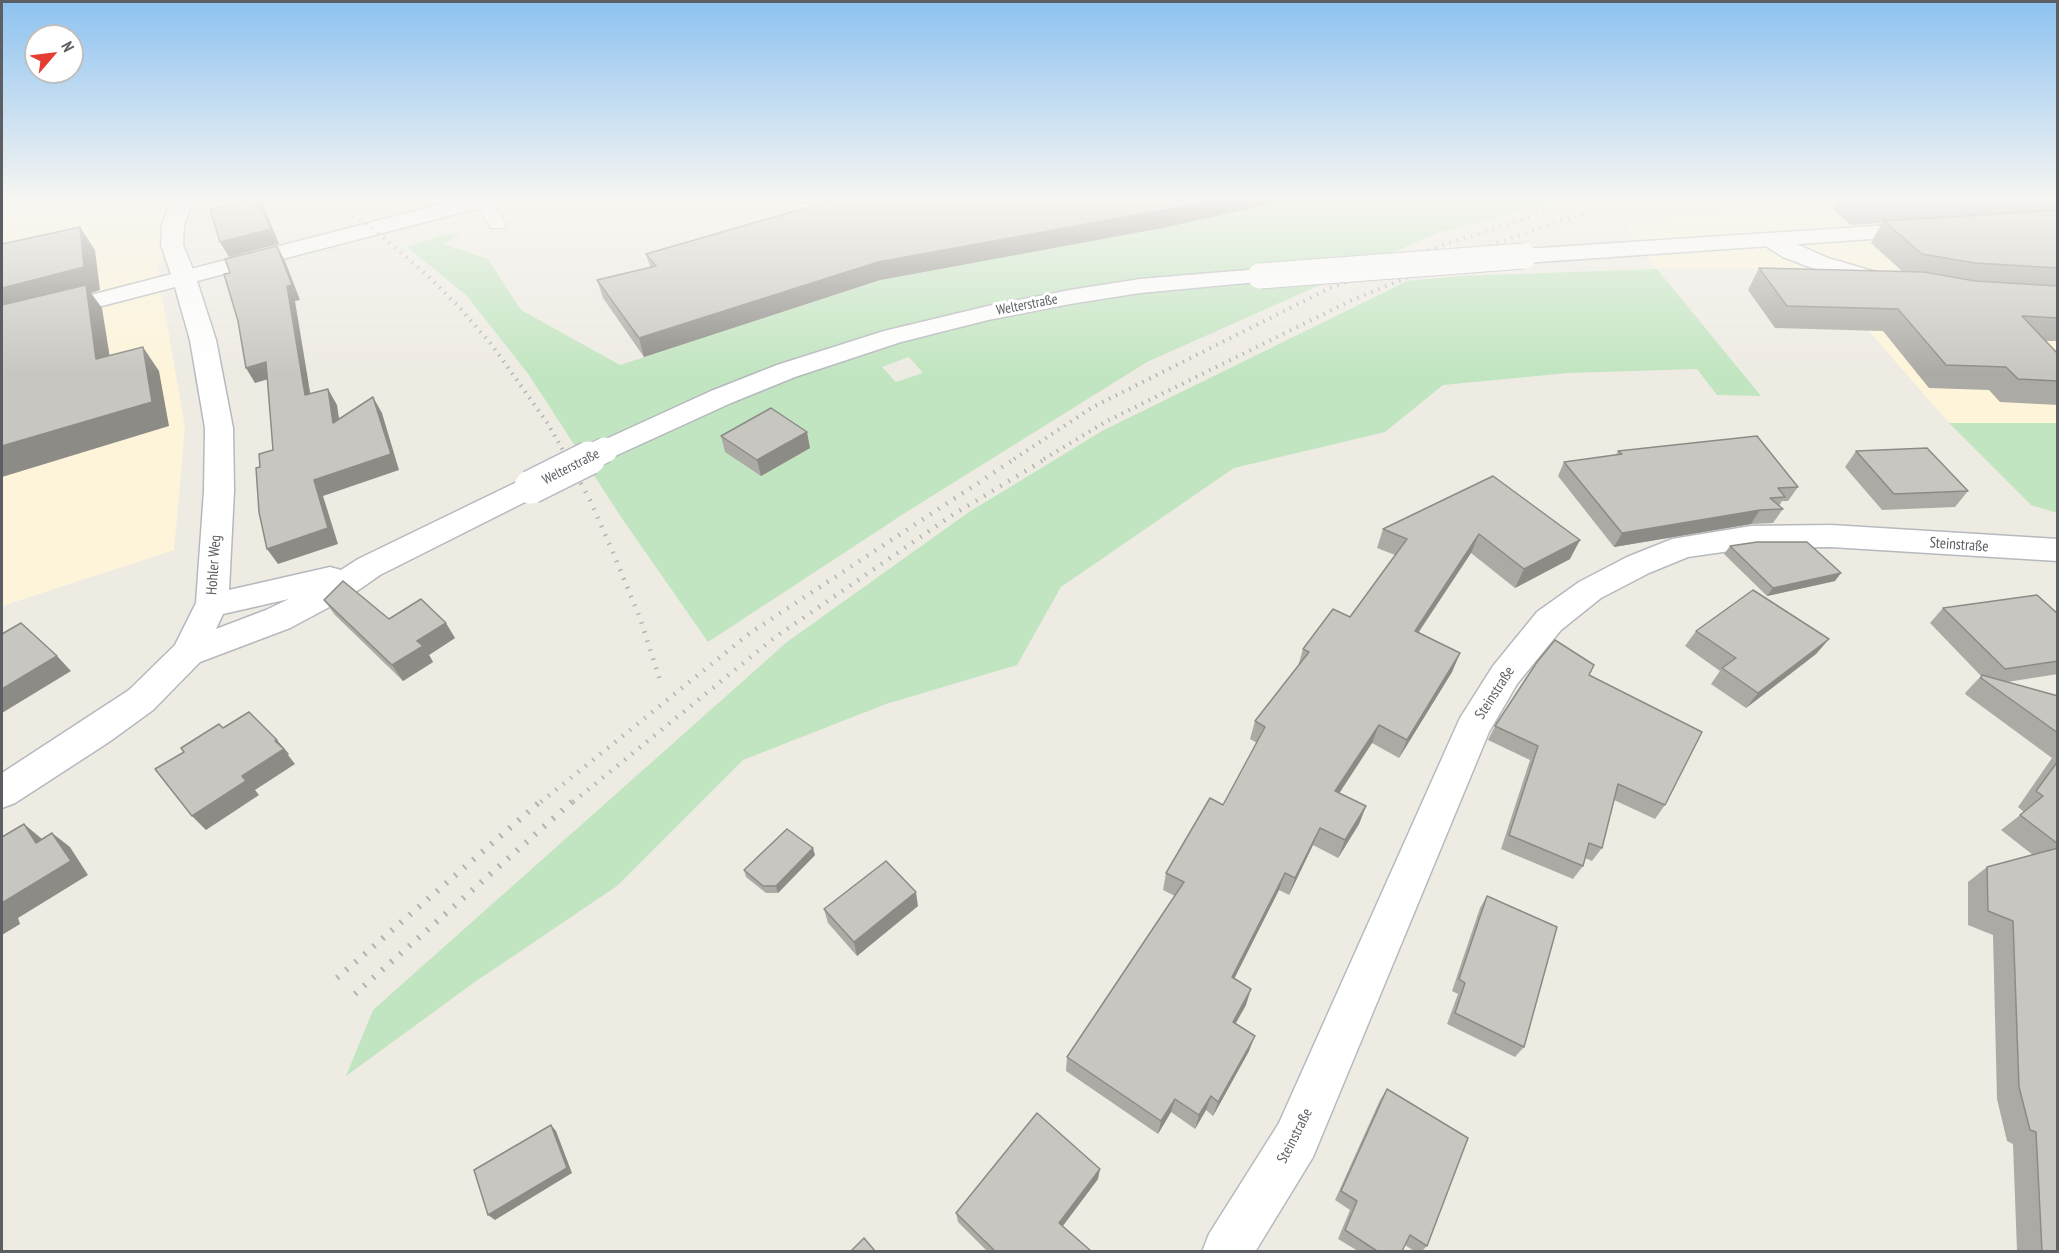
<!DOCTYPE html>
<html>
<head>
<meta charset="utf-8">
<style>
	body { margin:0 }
	#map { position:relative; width:2059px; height:1253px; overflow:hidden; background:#eeebe3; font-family:"PT Sans Narrow",sans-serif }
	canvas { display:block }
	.frame { position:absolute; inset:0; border:3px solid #5b5f63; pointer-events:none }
	.north { position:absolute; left:24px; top:24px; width:60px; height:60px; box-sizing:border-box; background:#fff; border:2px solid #bdbfc1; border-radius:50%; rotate:62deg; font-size:16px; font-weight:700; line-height:24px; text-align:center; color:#5b5f63 }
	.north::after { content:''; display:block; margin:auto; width:21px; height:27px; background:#e53d32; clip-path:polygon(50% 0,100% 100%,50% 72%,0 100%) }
</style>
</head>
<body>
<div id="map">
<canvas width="2059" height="1253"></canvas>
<div class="frame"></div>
<div class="north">N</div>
</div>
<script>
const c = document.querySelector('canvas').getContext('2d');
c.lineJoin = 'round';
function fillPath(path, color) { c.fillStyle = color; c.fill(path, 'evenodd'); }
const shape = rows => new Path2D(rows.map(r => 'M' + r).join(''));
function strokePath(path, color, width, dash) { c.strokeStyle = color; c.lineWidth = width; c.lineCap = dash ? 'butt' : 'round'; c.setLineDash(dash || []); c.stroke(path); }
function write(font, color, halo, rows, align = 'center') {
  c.font = font + ' "PT Sans Narrow",sans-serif'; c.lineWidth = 6; c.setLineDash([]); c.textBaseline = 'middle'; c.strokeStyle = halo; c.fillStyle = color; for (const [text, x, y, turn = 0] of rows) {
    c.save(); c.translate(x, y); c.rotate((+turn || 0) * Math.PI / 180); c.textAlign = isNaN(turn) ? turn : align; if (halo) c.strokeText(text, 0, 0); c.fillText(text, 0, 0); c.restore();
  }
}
fillPath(shape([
	[2,199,181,199,172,245,157,267,185,427,174,550,2,606],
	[1774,199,2057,199,2057,423,1949,423,1815,269,1657,269,1624,224,1723,212]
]), '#fdf4d9');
fillPath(shape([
	[1290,199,1566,199,1437,233,1147,362,908,511,708,642,621,517,529,375,467,296,407,247,446,234,461,234,443,244,488,259,521,310,620,365,880,280],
	[909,357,923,373,896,382,882,367],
	[1657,269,1761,396,1717,395,1697,369,1568,373,1443,385,1385,432,1234,468,1061,587,1017,665,886,704,743,760,617,886,472,984,346,1076,373,1010,787,642,969,512,1102,431,1407,281,1459,276],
	[1949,423,2057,423,2057,513,2031,505]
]), '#c1e5c0');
const lane = shape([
	[475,199,489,199,506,224,503,228,491,228,474,201,475,199]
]);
const street = shape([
	[171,199,193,199,184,226,183,245,196,277,192,282,184,284,176,282,172,277,161,245,162,226,171,199],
	[1772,233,1828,258,1890,276,1894,281,1890,286,1882,288,1812,268,1783,257,1764,245,1761,240,1764,235,1772,233],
	[1831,525,2058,539,2058,561,1831,547,1751,548,1688,557,1649,573,1601,598,1561,630,1517,684,1489,732,1313,1157,1255,1252,1202,1252,1209,1234,1279,1123,1460,718,1493,666,1537,612,1579,582,1627,557,1672,539,1751,526,1831,525]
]);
const secondary = shape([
	[461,199,498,199,495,204,197,281,216,340,233,428,234,491,229,590,330,567,341,570,358,559,521,480,531,477,541,480,546,487,541,494,380,575,350,596,290,628,200,662,153,710,109,742,15,803,2,808,2,773,129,690,175,645,196,603,204,491,205,428,190,340,175,287,2,332,2,318,461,199],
	[289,599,266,610,216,629,223,614,289,599],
	[1921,223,1929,225,1932,230,1929,235,1524,263,1516,261,1512,256,1516,251,1524,249,1921,223],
	[1260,269,1268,271,1272,276,1268,281,1140,293,1070,304,988,320,901,342,795,377,731,403,615,456,605,459,595,456,591,450,595,444,711,391,777,365,884,331,988,306,1070,290,1140,279,1260,269]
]);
strokePath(lane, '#b6b9bd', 2);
strokePath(street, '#b6b9bd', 3);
strokePath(secondary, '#b5b8bd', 3);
fillPath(lane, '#fff');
fillPath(street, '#fff');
fillPath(secondary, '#fff');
strokePath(shape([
	[328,199,372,228,427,275,460,308,492,345,548,424,568,459],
	[1014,459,1093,407,1330,288,1440,246,1587,199],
	[1044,459,1107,421,1350,301,1457,257,1625,199]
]), '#b2b3b3', 4, [1.5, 6]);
strokePath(shape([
	[567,458,590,500,612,550,640,618,660,680],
	[541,802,750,633,1016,458],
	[573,802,774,638,951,516,1047,458]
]), '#b2b3b3', 4.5, [1.5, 8]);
strokePath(shape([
	[337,978,542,800],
	[355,994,574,800]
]), '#b2b3b3', 6, [2, 10]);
const secondaryBridgeFar1 = shape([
	[1260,276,1524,256],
	[586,459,605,450]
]);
const secondaryBridge = shape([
	[531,487,589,458]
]);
strokePath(secondaryBridgeFar1, '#b5b8bd', 27, []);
strokePath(secondaryBridge, '#b5b8bd', 36, []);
strokePath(secondaryBridgeFar1, '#fff', 25);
strokePath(secondaryBridge, '#fff', 33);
fillPath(shape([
	[819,199,1290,199,1167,227,880,280,644,357,603,298,597,280,650,267,646,254,820,203],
	[1838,199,2058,199,2058,341,2045,341,2058,354,2058,405,2000,402,1989,390,1929,388,1883,331,1775,328,1748,290,1759,268,1903,272,1871,243,1882,223,1851,225,1832,209],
	[721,436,810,448,761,476,725,452],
	[1618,451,1798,487,1788,501,1782,501,1779,506,1783,509,1773,523,1751,524,1614,547,1558,476,1564,462,1616,455],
	[1856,451,1968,491,1955,507,1882,510,1845,467],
	[1493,476,1570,559,1515,588,1471,553,1419,632,1460,653,1452,672,1399,758,1372,743,1339,793,1366,806,1359,824,1338,858,1313,845,1289,895,1279,890,1234,978,1246,1005,1235,1024,1249,1051,1213,1116,1206,1110,1195,1129,1171,1112,1158,1134,1066,1071,1067,1057,1175,896,1163,890,1166,873,1223,805,1257,743,1250,739,1255,721,1298,666,1303,649,1350,617,1395,555,1377,548,1383,529],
	[1730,546,1835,581,1767,596,1724,554],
	[324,600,389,619,455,638,429,655,433,662,403,681,335,615],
	[1943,608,2058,614,2058,674,2007,682,2058,696,2058,895,2057,896,2058,1251,2017,1251,2013,1144,2007,1141,1997,1099,1993,935,1968,925,1968,882,1987,867,2033,855,2001,830,2024,812,2018,807,2052,758,1965,694,1966,692,1981,676,1930,623],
	[1696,631,1829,639,1816,654,1746,708,1711,684,1720,671,1685,646],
	[1589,675,1665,805,1655,819,1614,800,1602,848,1592,861,1585,858,1583,866,1573,879,1501,849,1530,760,1488,740,1495,726],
	[815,855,778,893,766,893,746,877,744,870],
	[1487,896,1524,1047,1515,1057,1447,1024,1458,994,1452,991,1480,908],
	[918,906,857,956,828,923,824,909],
	[1387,1089,1427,1246,1422,1251,1414,1251,1405,1245,1402,1251,1358,1251,1338,1239,1350,1210,1335,1200,1380,1100],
	[1098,1179,1063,1226,1091,1251,987,1251,958,1222,956,1213]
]), '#acaaa5');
fillPath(shape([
	[2,199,16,199,2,202],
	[260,199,266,212,279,244,229,257,220,242],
	[1214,199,1290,199,1167,227,880,280,644,357,639,338,878,262],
	[80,227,95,250,100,290,91,293,102,308,114,383,2,316,2,288],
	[277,246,285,261,300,300,295,301,313,410,305,395],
	[143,347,159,371,169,426,2,477,2,446],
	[266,362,275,377,255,383,246,368],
	[328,389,337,405,342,438,333,423],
	[373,397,382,413,399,470,323,496,338,544,278,564,267,549,314,480],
	[807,432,810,448,761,476,757,460],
	[1760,510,1751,524,1614,547,1622,533],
	[1479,534,1471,553,1407,649,1415,631],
	[1580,540,1570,559,1515,588,1524,569],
	[1841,573,1835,581,1767,596,1773,588],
	[446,623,455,638,429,655,433,662,403,681,392,665,417,641],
	[1829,639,1816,654,1746,708,1758,693],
	[1460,653,1452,672,1399,758,1407,740],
	[57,656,71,671,2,713,2,689],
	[1379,725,1372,743,1329,809,1335,791],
	[277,740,289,754,288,755,295,764,255,790,259,795,206,830,192,816,242,776],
	[1366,806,1359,824,1338,858,1345,840],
	[24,824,42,839,54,857,36,843],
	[1320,828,1313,845,1289,895,1295,878],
	[52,833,70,847,88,875,18,918,20,924,2,935,2,903],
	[813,848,815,855,778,893,776,886],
	[1285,873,1279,890,1227,993,1232,977],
	[916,892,918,906,857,956,854,942],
	[1251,989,1246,1005,1228,1037,1233,1022],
	[1255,1036,1249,1051,1213,1116,1218,1102],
	[1211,1096,1206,1110,1195,1129,1199,1115],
	[1175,1099,1171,1112,1158,1134,1161,1121],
	[551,1125,556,1131,572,1173,495,1220,488,1215],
	[1100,1169,1098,1179,1058,1232,1059,1223]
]), '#8c8b86');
const building = shape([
	[251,199,259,199,271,229,220,242,210,209,251,199],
	[824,199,1214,199,1169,209,878,262,639,338,597,280,656,266,646,254,826,202,824,199],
	[1858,199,1944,199,1864,204,1858,199],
	[2058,210,2058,268,1975,263,1922,254,1884,221,2058,210],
	[80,227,84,267,2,288,2,244,80,227],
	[277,246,292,285,287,286,305,395,328,389,333,423,373,397,391,454,314,480,328,528,267,549,259,512,256,468,260,467,259,454,273,450,266,362,246,368,238,321,224,274,230,273,225,259,277,246],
	[1759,268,1924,272,1975,281,2058,286,2058,318,2022,316,2058,354,2058,381,2018,379,2006,367,1946,365,1898,309,1787,306,1759,268],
	[86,285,96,359,143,347,152,402,2,446,2,305,86,285],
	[771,408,807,432,757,460,721,436,771,408],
	[1757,436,1798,487,1778,488,1785,497,1770,498,1783,509,1760,510,1622,533,1564,462,1622,454,1618,451,1757,436],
	[1927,448,1968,491,1894,494,1856,451,1927,448],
	[1493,476,1580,540,1524,569,1479,534,1415,631,1460,653,1407,740,1379,725,1335,791,1366,806,1345,840,1320,828,1295,878,1285,873,1232,977,1251,989,1233,1022,1255,1036,1218,1102,1211,1096,1199,1115,1175,1099,1161,1121,1067,1057,1184,882,1166,873,1210,798,1223,805,1265,727,1255,721,1309,652,1303,649,1333,609,1350,617,1407,539,1383,529,1493,476],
	[1757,542,1807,542,1841,573,1773,588,1730,546,1757,542],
	[343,581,389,619,421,599,446,623,417,641,423,646,392,665,324,600,343,581],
	[1753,590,1829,639,1758,693,1722,668,1736,658,1696,631,1753,590],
	[2037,595,2058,614,2058,661,2005,669,1943,608,2037,595],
	[21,623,57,656,2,689,2,634,21,623],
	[1555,640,1594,665,1589,675,1702,732,1665,805,1618,784,1602,848,1589,843,1583,866,1509,835,1538,746,1495,726,1537,662,1555,640],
	[1982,675,2058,696,2058,733,1981,678,1982,675],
	[249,712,277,740,275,741,284,749,242,776,246,781,192,816,155,769,184,752,181,748,219,724,223,728,249,712],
	[2058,761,2058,844,2020,815,2043,796,2036,791,2058,761],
	[24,824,36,843,52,833,71,861,2,903,2,837,24,824],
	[787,829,813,848,776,886,763,886,744,870,787,829],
	[2058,848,2058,895,2057,896,2058,896,2058,1251,2042,1251,2036,1132,2030,1130,2019,1087,2013,921,1988,911,1987,867,2058,848],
	[886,861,916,892,854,942,824,909,886,861],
	[1487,896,1557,927,1524,1047,1455,1013,1465,983,1459,979,1487,896],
	[1387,1089,1468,1138,1427,1246,1410,1235,1402,1251,1377,1251,1345,1230,1357,1201,1341,1191,1387,1089],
	[1037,1113,1100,1169,1059,1223,1091,1251,995,1251,956,1213,1037,1113],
	[551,1125,567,1168,488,1215,474,1170,551,1125],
	[864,1238,875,1251,851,1251,864,1238]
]);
fillPath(building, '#c8c6c0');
strokePath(building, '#8c8b86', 1.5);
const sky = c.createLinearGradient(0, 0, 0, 375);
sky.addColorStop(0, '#8dc2f0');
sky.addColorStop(0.53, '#f7f6f2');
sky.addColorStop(1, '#f7f6f200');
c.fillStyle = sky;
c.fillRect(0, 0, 2059, 375);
write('14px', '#5b5f63', '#fff', [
	["Welterstraße",1027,305,-11],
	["Welterstraße",571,467,-27]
]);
write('15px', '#5b5f63', '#fff', [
	["Steinstraße",1959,545,4],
	["Hohler Weg",214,565,-86],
	["Steinstraße",1495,693,-57],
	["Steinstraße",1295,1136,-63]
]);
</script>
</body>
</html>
